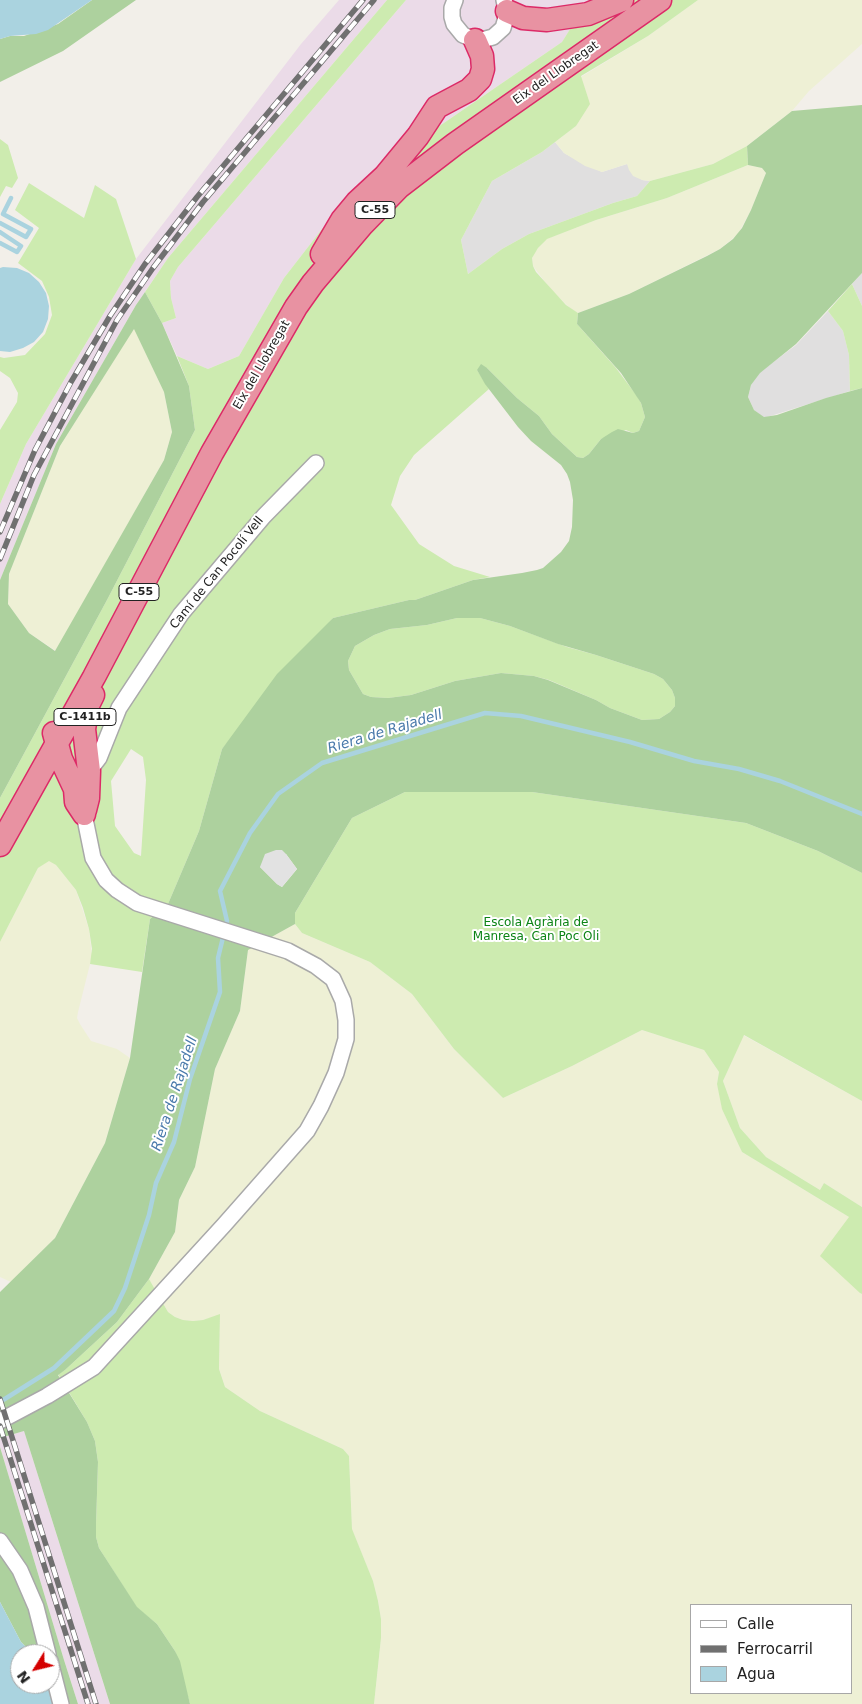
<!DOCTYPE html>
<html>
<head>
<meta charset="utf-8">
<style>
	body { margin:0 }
	#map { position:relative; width:862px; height:1704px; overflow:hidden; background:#f2efe9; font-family:"DejaVu Sans",sans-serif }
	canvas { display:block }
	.legend { position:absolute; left:690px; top:1604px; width:162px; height:90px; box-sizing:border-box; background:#fff; border:1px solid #a7a7a7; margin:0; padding:6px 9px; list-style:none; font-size:15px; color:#222 }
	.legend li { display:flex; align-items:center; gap:10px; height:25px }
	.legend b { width:25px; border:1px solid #a7a7a7 }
	.north { position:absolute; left:10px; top:1644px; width:50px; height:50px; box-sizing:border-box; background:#fff; border:1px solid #a7a7a7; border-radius:50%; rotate:234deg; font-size:14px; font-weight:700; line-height:20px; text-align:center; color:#222 }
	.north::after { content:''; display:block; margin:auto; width:18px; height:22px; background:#d40000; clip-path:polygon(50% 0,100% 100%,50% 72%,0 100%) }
</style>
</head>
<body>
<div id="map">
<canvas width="862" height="1704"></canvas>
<ul class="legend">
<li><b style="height:6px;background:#fff"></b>Calle</li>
<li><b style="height:6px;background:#707070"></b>Ferrocarril</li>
<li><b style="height:14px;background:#aad3df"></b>Agua</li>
</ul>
<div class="north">N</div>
</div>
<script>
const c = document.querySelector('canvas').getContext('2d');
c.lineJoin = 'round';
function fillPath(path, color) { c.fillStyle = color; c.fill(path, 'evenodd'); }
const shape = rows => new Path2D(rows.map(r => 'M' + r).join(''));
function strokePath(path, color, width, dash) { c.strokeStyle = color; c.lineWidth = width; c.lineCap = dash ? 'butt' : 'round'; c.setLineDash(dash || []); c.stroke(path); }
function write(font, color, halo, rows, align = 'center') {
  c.font = font + ' "DejaVu Sans",sans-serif'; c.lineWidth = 4; c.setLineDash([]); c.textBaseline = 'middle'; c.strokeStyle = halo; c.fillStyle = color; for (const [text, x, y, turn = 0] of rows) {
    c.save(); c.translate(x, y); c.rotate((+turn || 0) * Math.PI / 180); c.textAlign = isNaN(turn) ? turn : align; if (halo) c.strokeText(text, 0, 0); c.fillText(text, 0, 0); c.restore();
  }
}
fillPath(shape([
	[555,142,564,153,602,172,627,164,642,180,650,181,637,196,613,203,529,234,502,249,468,274,461,240,492,181,542,152],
	[862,273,862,306,852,284],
	[828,311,843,331,849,355,850,391,764,418,754,410,748,397,751,385,760,372,796,345]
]), '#e0dfdf');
fillPath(shape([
	[339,0,387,0,168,258,136,305,56,444,0,580,0,504,26,444,136,259,301,44],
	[406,0,604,0,582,10,562,42,438,127,376,176,322,229,284,278,239,356,208,369,177,356,162,323,176,318,171,298,170,281,178,267],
	[24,1431,86,1628,110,1704,78,1704,64,1660,0,1447,0,1438]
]), '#ebdbe8');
fillPath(shape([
	[698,0,862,0,862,44,809,91,792,111,747,146,713,164,650,181,642,180,633,176,629,170,627,164,602,172,585,166,564,153,555,142,576,126,581,77,648,36],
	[748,165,762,168,766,173,751,210,738,234,720,249,629,294,578,313,572,310,552,291,533,266,532,258,534,253,546,239,596,220,667,198],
	[134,328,164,392,172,432,164,460,56,651,29,633,8,604,9,574,60,446],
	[49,860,56,865,76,890,89,929,92,956,78,1012,77,1018,80,1024,91,1041,117,1049,130,1058,105,1143,55,1238,11,1282,0,1277,0,942,38,868],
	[295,924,302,933,370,962,412,994,454,1049,503,1098,572,1066,642,1030,704,1050,719,1072,717,1084,742,1152,849,1217,860,1293,862,1294,862,1704,374,1704,381,1638,381,1619,378,1601,373,1581,352,1530,349,1456,343,1449,260,1411,225,1387,219,1369,220,1315,203,1320,193,1321,183,1320,175,1317,168,1312,149,1279,175,1232,179,1200,195,1167,215,1069,240,1011,248,950],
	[691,1605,851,1605,851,1693,691,1693],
	[743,1035,862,1101,862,1207,824,1183,820,1190,766,1157,740,1128,723,1081]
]), '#eef0d5');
fillPath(shape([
	[387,0,406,0,178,267,170,281,171,298,176,318,162,323,145,292,168,258],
	[604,0,698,0,648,36,581,76,590,104,576,126,542,152,492,181,461,240,468,274,502,249,529,234,613,203,637,196,650,181,713,164,747,146,748,165,667,198,596,220,547,239,538,248,532,258,533,266,536,272,566,305,578,313,577,324,616,368,637,396,641,403,645,417,639,431,633,433,626,430,601,439,589,454,583,458,577,457,552,434,539,416,517,398,487,368,477,370,489,389,414,455,400,476,391,505,419,544,454,566,490,577,473,580,415,600,409,600,333,618,222,749,199,831,168,904,150,919,142,972,90,964,92,949,89,929,83,908,76,890,56,865,49,861,38,868,0,942,0,798,107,600,195,430,189,386,177,356,208,369,239,356,284,278,322,229,376,176,438,127,562,42,582,10],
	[131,749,143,757,146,780,141,856,134,853,115,826,111,781],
	[0,139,8,145,18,178,12,188,6,186,0,197],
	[29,183,84,218,95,185,116,199,136,259,26,444,0,504,0,430,17,402,18,393,10,378,0,371,0,357,4,358,25,355,45,334,52,315,49,297,42,281,18,263,39,228,15,210],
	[852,284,862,306,862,388,850,391,849,355,843,331,828,311],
	[457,618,480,618,510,626,567,647,596,655,654,674,663,679,672,690,675,698,675,706,670,712,659,719,642,720,610,708,596,700,549,680,534,676,501,673,455,681,411,695,388,698,371,697,363,694,349,670,348,661,355,646,374,635,390,629,427,625],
	[405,792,532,792,746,823,818,851,862,873,862,1101,744,1035,723,1081,740,1128,766,1157,820,1190,824,1183,862,1207,862,1294,860,1293,820,1256,849,1217,742,1152,722,1109,717,1084,719,1072,704,1050,642,1030,572,1066,503,1098,454,1049,412,994,370,962,302,933,295,924,295,913,352,818],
	[149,1279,168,1312,175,1317,183,1320,193,1321,203,1320,220,1314,219,1369,225,1387,260,1411,343,1449,349,1456,352,1529,373,1581,378,1601,381,1619,381,1638,374,1704,190,1704,175,1651,157,1624,137,1608,99,1548,96,1537,96,1525,98,1462,95,1441,87,1422,58,1374,65,1370,117,1322]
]), '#cdebb0');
fillPath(shape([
	[92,0,136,0,63,51,0,82,0,39,10,36,24,36,58,24],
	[862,105,862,273,796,344,760,373,751,385,748,397,754,410,764,417,777,415,826,398,862,388,862,873,818,851,746,823,532,792,405,792,352,818,295,913,295,924,248,950,240,1011,215,1069,195,1167,179,1200,175,1232,149,1279,117,1322,65,1370,58,1375,87,1422,95,1441,98,1462,96,1525,96,1537,99,1548,137,1607,157,1624,175,1651,180,1661,190,1704,110,1704,24,1431,0,1438,0,1292,55,1238,105,1143,130,1058,150,919,168,904,199,831,222,749,277,674,333,618,409,600,415,600,473,580,522,573,537,570,543,568,561,552,569,541,572,527,573,500,570,482,567,474,561,465,531,441,518,427,485,384,477,370,481,364,487,368,517,398,539,416,552,434,577,457,583,458,589,454,601,439,612,432,618,429,633,433,639,431,645,417,641,403,621,373,577,324,578,313,629,294,707,256,720,249,733,239,742,228,751,210,766,173,762,168,748,165,747,146,792,111],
	[457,618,480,618,510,626,558,644,596,655,654,674,663,679,672,690,675,698,675,706,670,712,659,719,642,720,610,708,596,700,548,680,534,676,501,673,455,681,411,695,388,698,371,697,363,694,349,670,348,661,355,646,374,635,390,629,427,625],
	[286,854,297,869,282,887,277,884,260,867],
	[145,292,162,323,189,386,195,430,107,600,0,798,0,580,56,444,136,305],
	[134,329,164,392,172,432,164,460,55,651,29,633,8,604,9,574,60,446],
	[0,1447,64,1660,78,1704,55,1704,50,1654,33,1654,21,1642,0,1602]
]), '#add19e');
fillPath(shape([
	[276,850,282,850,286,854,297,869,282,887,277,884,260,867,265,854]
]), '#e2e2e2');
fillPath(shape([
	[0,0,92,0,48,30,36,34,10,36,0,39],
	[3,267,17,268,29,273,39,282,46,293,49,306,48,319,43,332,34,342,23,348,10,352,0,351,0,268],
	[0,1602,21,1642,33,1654,20,1654,20,1684,50,1684,55,1704,0,1704]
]), '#aad3df');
strokePath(shape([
	[0,223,26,237,31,229,3,214,11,198],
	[0,232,21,246,17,252,0,243],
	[0,1402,54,1368,114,1311,125,1288,149,1215,156,1183,174,1142,190,1079,220,992,218,958,227,921,220,891,250,833,278,794,322,763,485,713,521,716,630,742,694,761,739,769,780,781,862,814]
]), '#aad3df', 4.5);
const minor = shape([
	[455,0,452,8,452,17,454,24,463,35,478,41,493,37,503,28,507,14,504,0],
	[89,771,99,758,119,708,181,614,264,516,316,463],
	[0,1421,47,1396,94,1367,224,1225,307,1131,321,1106,336,1073,346,1039,346,1020,343,1001,333,979,316,966,288,951,137,903,117,890,106,880,93,858,84,814],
	[0,1541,20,1570,36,1607,48,1654],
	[50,1661,61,1704]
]);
const highway = shape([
	[507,11,523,18,547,20,588,14,622,0],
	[322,254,342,220,357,202,385,176,418,136,437,107,469,90,480,79,483,69,482,56,475,40],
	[54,733,61,759,75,789,76,802,84,814],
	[85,810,88,798,89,771,84,729,88,705,93,695],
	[0,845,94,677,212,453,296,307,313,283,363,224,399,187,455,144,660,0]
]);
strokePath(minor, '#a9a9a9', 18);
strokePath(highway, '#dc2a67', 25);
strokePath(minor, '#fff', 15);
strokePath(highway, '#e892a2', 22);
const rail = shape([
	[0,532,35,450,71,382,110,316,145,264,197,197,363,0],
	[0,559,34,475,117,320,153,268,203,202,374,0],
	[0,1399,96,1704],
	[0,1426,88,1704]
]);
strokePath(rail, '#707070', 5.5);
strokePath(rail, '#fff', 4, [11]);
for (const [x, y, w] of [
	[375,210,40],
	[139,592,40],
	[85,717,62]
]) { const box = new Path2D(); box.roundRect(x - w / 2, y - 8.5, w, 17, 4); c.fillStyle = '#fff'; c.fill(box); strokePath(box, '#222', 1); }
write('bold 11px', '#222', null, [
	["C-55",375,210],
	["C-55",139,592],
	["C-1411b",85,717]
]);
write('12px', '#222', '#fff', [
	["Eix del Llobregat",556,73,-35],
	["Eix del Llobregat",262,365,-60],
	["Camí de Can Pocolí Vell",217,573,-51]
]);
write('12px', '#0c8416', '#fff', [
	["Escola Agrària de",536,923],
	["Manresa, Can Poc Oli",536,937]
]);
write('italic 14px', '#4a7aab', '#fff', [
	["Riera de Rajadell",385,732,-17],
	["Riera de Rajadell",175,1094,-72]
]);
</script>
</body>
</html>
